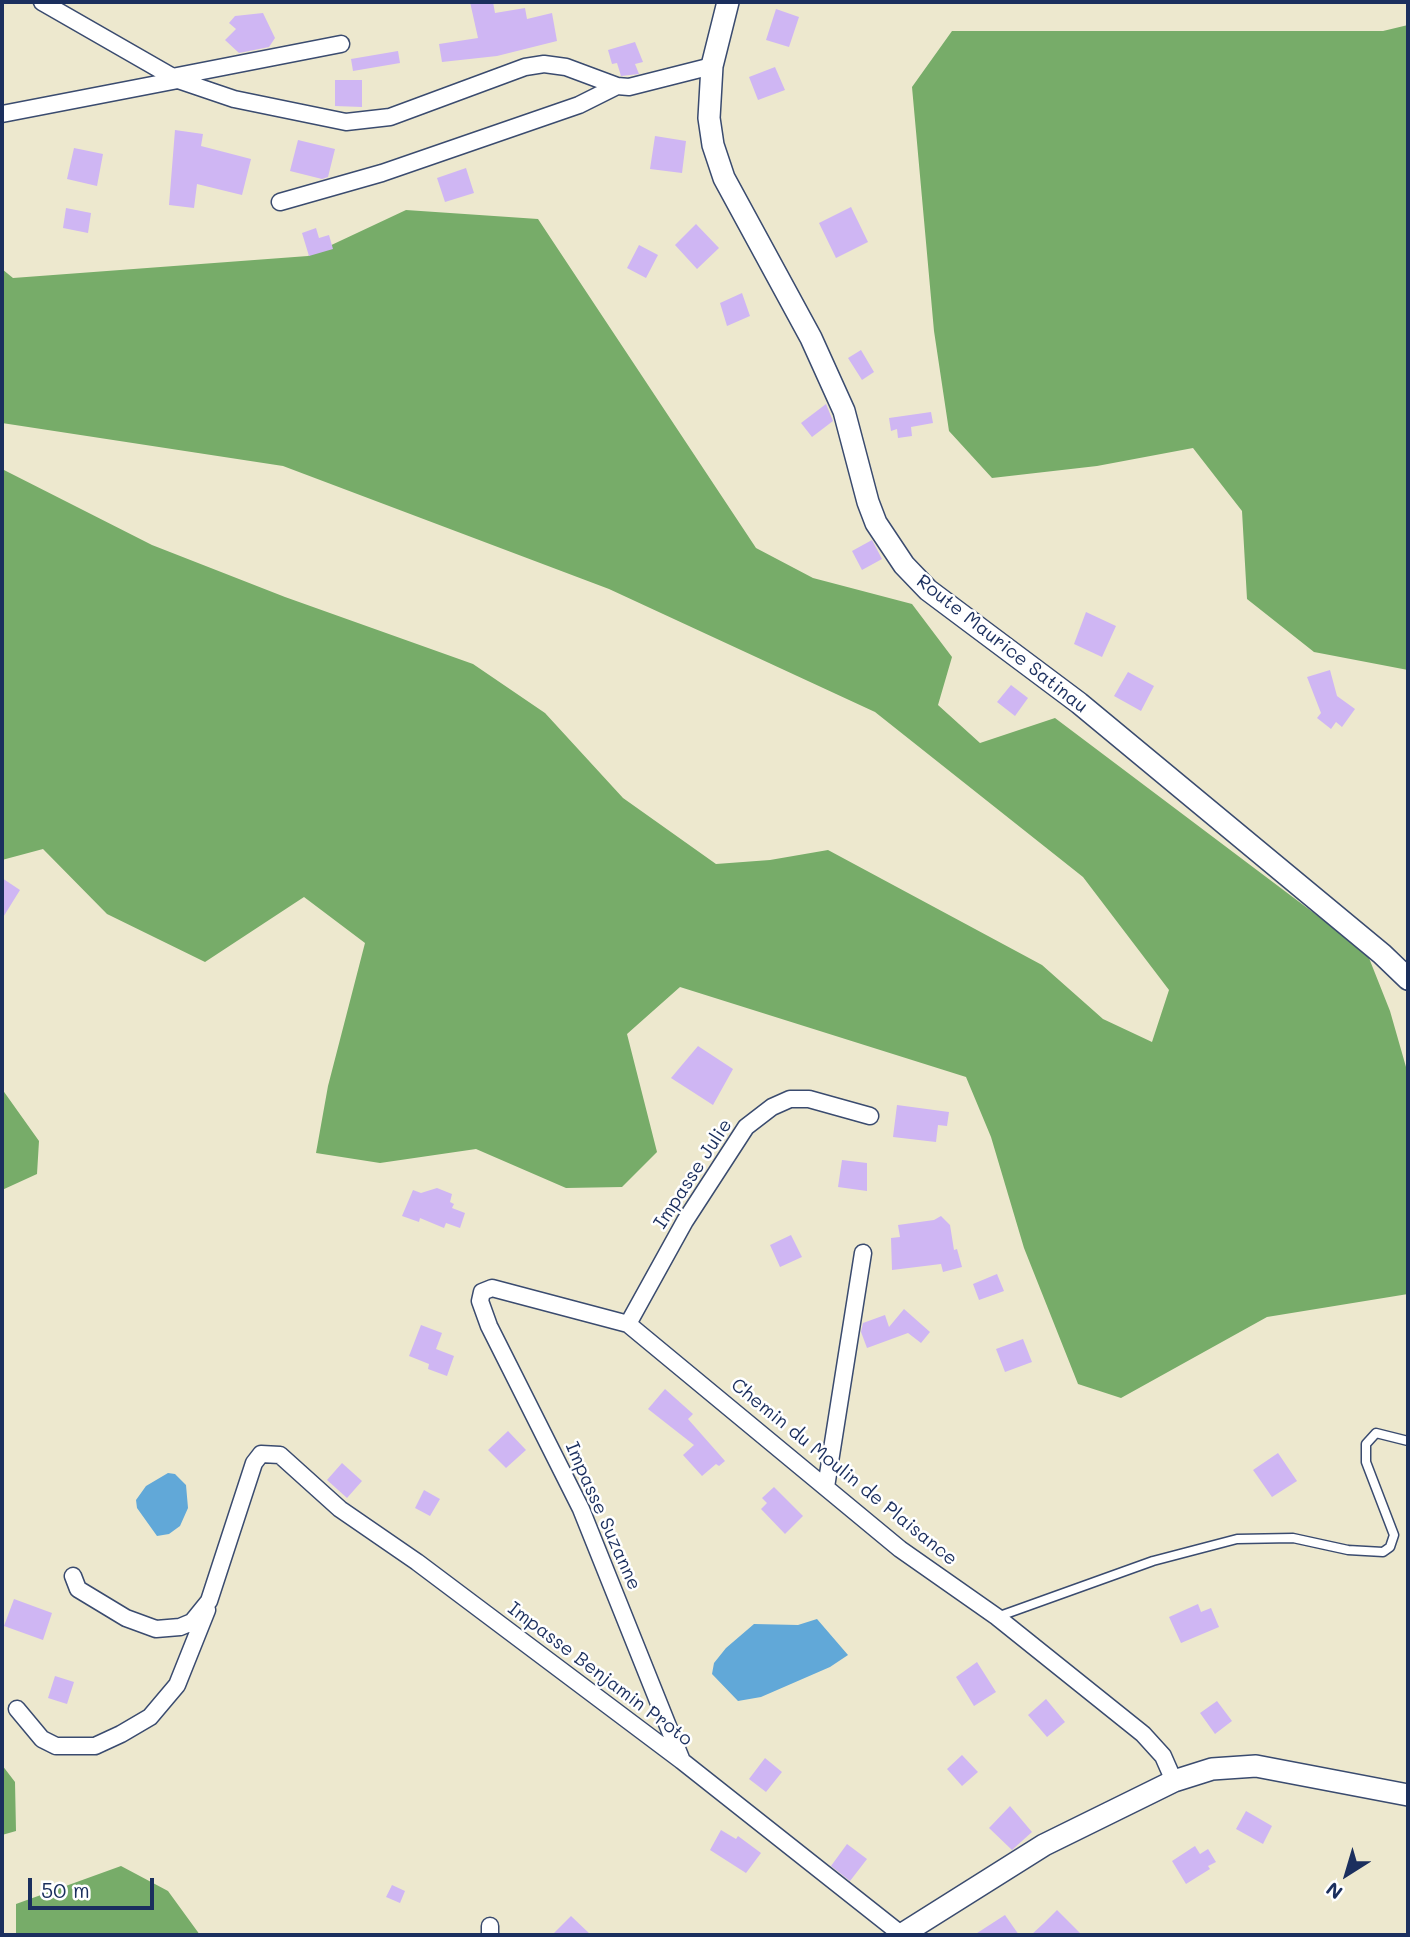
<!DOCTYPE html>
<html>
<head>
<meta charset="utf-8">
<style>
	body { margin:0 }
	#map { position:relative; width:1410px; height:1937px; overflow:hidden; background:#ede8ce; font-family:Mali,sans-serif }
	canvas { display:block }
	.frame { position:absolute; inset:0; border:4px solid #1b2f5e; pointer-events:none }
	.north { position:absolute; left:1312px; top:1839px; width:70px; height:70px; -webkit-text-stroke:5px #fff; paint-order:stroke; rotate:217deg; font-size:19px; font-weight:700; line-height:28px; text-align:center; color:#1b2f5e }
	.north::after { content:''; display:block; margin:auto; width:24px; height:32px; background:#1b2f5e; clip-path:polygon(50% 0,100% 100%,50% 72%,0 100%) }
	.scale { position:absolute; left:28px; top:1878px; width:126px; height:32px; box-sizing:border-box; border:4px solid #1b2f5e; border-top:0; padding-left:9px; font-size:21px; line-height:24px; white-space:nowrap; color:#1b2f5e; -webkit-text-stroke:5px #fff; paint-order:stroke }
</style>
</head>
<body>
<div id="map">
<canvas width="1410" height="1937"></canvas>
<div class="frame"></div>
<div class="north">N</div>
<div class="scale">50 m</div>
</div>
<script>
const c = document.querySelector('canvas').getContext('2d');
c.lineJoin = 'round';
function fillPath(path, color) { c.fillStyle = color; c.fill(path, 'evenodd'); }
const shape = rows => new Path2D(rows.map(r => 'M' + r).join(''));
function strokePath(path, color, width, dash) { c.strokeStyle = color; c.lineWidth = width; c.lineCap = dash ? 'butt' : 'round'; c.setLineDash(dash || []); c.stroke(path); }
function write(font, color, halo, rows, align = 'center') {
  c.font = font + ' Mali,sans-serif'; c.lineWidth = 5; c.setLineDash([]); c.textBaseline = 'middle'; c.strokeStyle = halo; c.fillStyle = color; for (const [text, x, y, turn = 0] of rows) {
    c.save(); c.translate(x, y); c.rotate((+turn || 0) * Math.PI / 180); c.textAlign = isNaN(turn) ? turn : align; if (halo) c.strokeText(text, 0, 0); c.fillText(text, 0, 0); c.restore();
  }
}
fillPath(shape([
	[1408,25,1408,670,1314,652,1247,599,1242,511,1193,448,1097,466,992,478,949,431,934,331,912,87,952,31,1383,31],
	[406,210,538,219,756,548,813,578,912,604,952,657,938,705,980,743,1055,718,1367,953,1390,1011,1408,1074,1408,1294,1267,1317,1121,1398,1078,1384,1024,1248,991,1137,966,1077,680,987,627,1034,657,1152,622,1187,566,1188,476,1149,380,1163,316,1153,328,1086,365,943,304,897,205,962,107,914,43,849,2,860,2,469,152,545,285,597,473,664,545,713,623,798,716,864,770,860,828,850,1042,965,1103,1019,1152,1042,1169,990,1083,877,875,712,609,589,283,466,2,423,2,269,13,278,308,256],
	[2,1089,39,1141,37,1174,2,1190],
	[2,1765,15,1782,16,1831,2,1835],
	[121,1866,168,1891,200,1935,16,1935,16,1904]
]), '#77ac69');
fillPath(shape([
	[168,1473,175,1474,186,1485,188,1508,180,1526,169,1534,157,1536,137,1508,136,1500,146,1486],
	[817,1619,848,1655,830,1667,761,1697,738,1701,712,1674,714,1663,726,1648,754,1624,798,1625]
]), '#61a8d8');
fillPath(shape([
	[470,2,493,2,495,13,525,8,527,19,552,13,557,41,497,56,442,62,439,44,478,38],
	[776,9,799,17,789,47,766,40],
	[263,13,275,38,269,47,239,53,225,40,236,29,229,23,235,16],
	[635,42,643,62,635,64,639,74,621,76,617,63,612,64,608,50],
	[398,51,400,63,353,71,351,59],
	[775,67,785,90,758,100,749,77],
	[335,80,362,80,362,107,335,106],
	[175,130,203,134,201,146,251,159,242,195,197,184,194,208,169,205],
	[655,136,686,141,682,173,650,169],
	[298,140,335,149,328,177,322,179,290,171],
	[74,148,103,154,97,186,67,179],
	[466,168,474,193,445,202,437,178],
	[851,207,868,242,836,258,819,223],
	[66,208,91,213,88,233,63,228],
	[696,224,719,248,697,269,675,245],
	[316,228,319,238,329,235,333,249,309,256,302,233],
	[639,245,658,255,646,278,627,268],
	[742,293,750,316,727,326,720,303],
	[861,350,874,372,862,380,848,358],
	[826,404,833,421,812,437,801,423],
	[931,412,933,423,911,427,912,436,898,438,897,429,891,431,889,418],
	[872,540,882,559,862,570,852,551],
	[1086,612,1116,626,1102,657,1074,644],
	[1330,670,1337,696,1355,709,1342,727,1336,722,1331,729,1317,718,1321,713,1307,677],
	[1128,672,1154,686,1141,711,1114,696],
	[1011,685,1028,698,1015,716,997,702],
	[2,878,20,890,2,919],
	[698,1046,733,1069,713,1105,671,1078],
	[897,1105,949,1112,947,1126,938,1125,936,1142,893,1137],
	[842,1160,867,1163,867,1191,838,1187],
	[437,1188,452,1194,450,1202,454,1204,452,1208,465,1213,460,1228,446,1223,444,1228,420,1218,419,1222,402,1216,413,1190,421,1193],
	[941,1216,950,1225,954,1250,957,1249,962,1267,943,1272,941,1264,892,1270,891,1238,900,1237,898,1225,934,1220],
	[791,1235,802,1257,780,1267,770,1245],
	[997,1274,1004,1291,979,1300,973,1284],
	[904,1309,930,1332,921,1343,908,1333,867,1348,861,1332,863,1323,885,1315,889,1327],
	[421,1325,442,1333,436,1349,454,1356,447,1376,428,1369,429,1364,409,1356],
	[1023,1339,1032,1362,1005,1372,996,1349],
	[665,1389,693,1414,688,1419,725,1461,719,1466,716,1464,702,1476,683,1455,694,1445,648,1409],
	[508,1431,526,1450,506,1468,488,1450],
	[1278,1453,1297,1481,1272,1497,1253,1470],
	[342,1463,362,1481,347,1498,327,1480],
	[774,1487,803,1516,785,1534,761,1509,767,1503,762,1498],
	[424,1490,440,1499,430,1516,415,1508],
	[14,1599,52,1613,43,1640,4,1626],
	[1198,1604,1201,1612,1211,1608,1219,1627,1181,1643,1169,1617],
	[977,1662,996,1692,974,1706,956,1677],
	[55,1676,74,1682,67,1704,48,1698],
	[1046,1699,1065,1722,1047,1737,1028,1715],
	[1217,1701,1232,1721,1215,1734,1200,1713],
	[962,1755,978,1772,962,1786,947,1769],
	[765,1758,782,1772,766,1792,749,1779],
	[1010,1806,1032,1832,1012,1850,989,1828],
	[1246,1811,1272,1826,1263,1844,1236,1829],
	[721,1830,736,1839,738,1836,761,1853,746,1873,710,1850],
	[847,1844,867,1859,850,1881,831,1866],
	[1195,1846,1200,1854,1208,1849,1216,1862,1208,1866,1210,1869,1186,1884,1172,1861],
	[392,1885,405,1891,400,1903,386,1897],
	[1057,1910,1082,1935,1031,1935,1044,1923],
	[1005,1915,1019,1935,974,1935],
	[571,1916,591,1935,552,1935]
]), '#cfb6f3');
const service = shape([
	[997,1617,1153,1561,1237,1539,1293,1538,1348,1550,1383,1552,1390,1547,1394,1535,1366,1462,1366,1444,1376,1433,1408,1441]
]);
const minor = shape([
	[42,2,178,80,234,99,346,122,390,117,525,67,544,64,566,67,617,86,629,87,712,66],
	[172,77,341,44],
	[2,114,178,80],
	[280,202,382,173,579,105,617,86],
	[628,1324,685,1221,746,1127,772,1107,790,1099,809,1099,870,1116],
	[826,1487,863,1253],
	[73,1576,78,1589,126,1618,156,1629,180,1627,192,1622,209,1601,254,1463,261,1454,280,1455,340,1509,417,1562,682,1761,902,1935],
	[17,1709,42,1739,56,1746,95,1746,121,1734,150,1717,177,1685,207,1610],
	[682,1761,581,1509,489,1326,480,1301,482,1292,492,1288,628,1324,900,1549,997,1617,1143,1734,1163,1756,1174,1781],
	[490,1935,490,1926]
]);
const secondary = shape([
	[728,2,712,66,709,118,713,145,724,178,811,338,844,411,868,502,876,523,904,565,928,590,1079,703,1382,954,1408,979],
	[901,1935,1044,1845,1174,1781,1212,1769,1256,1766,1408,1795]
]);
strokePath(service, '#3a4b6f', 11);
strokePath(minor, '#3a4b6f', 19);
strokePath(secondary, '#3a4b6f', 24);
strokePath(service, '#fff', 8);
strokePath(minor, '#fff', 16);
strokePath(secondary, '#fff', 21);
write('19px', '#1b2f5e', '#fff', [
	["Route Maurice Satinau",1002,644,38],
	["Impasse Julie",693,1174,-57],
	["Chemin du Moulin de Plaisance",844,1472,39],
	["Impasse Suzanne",603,1516,66],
	["Impasse Benjamin Proto",600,1674,37]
]);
</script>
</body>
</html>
